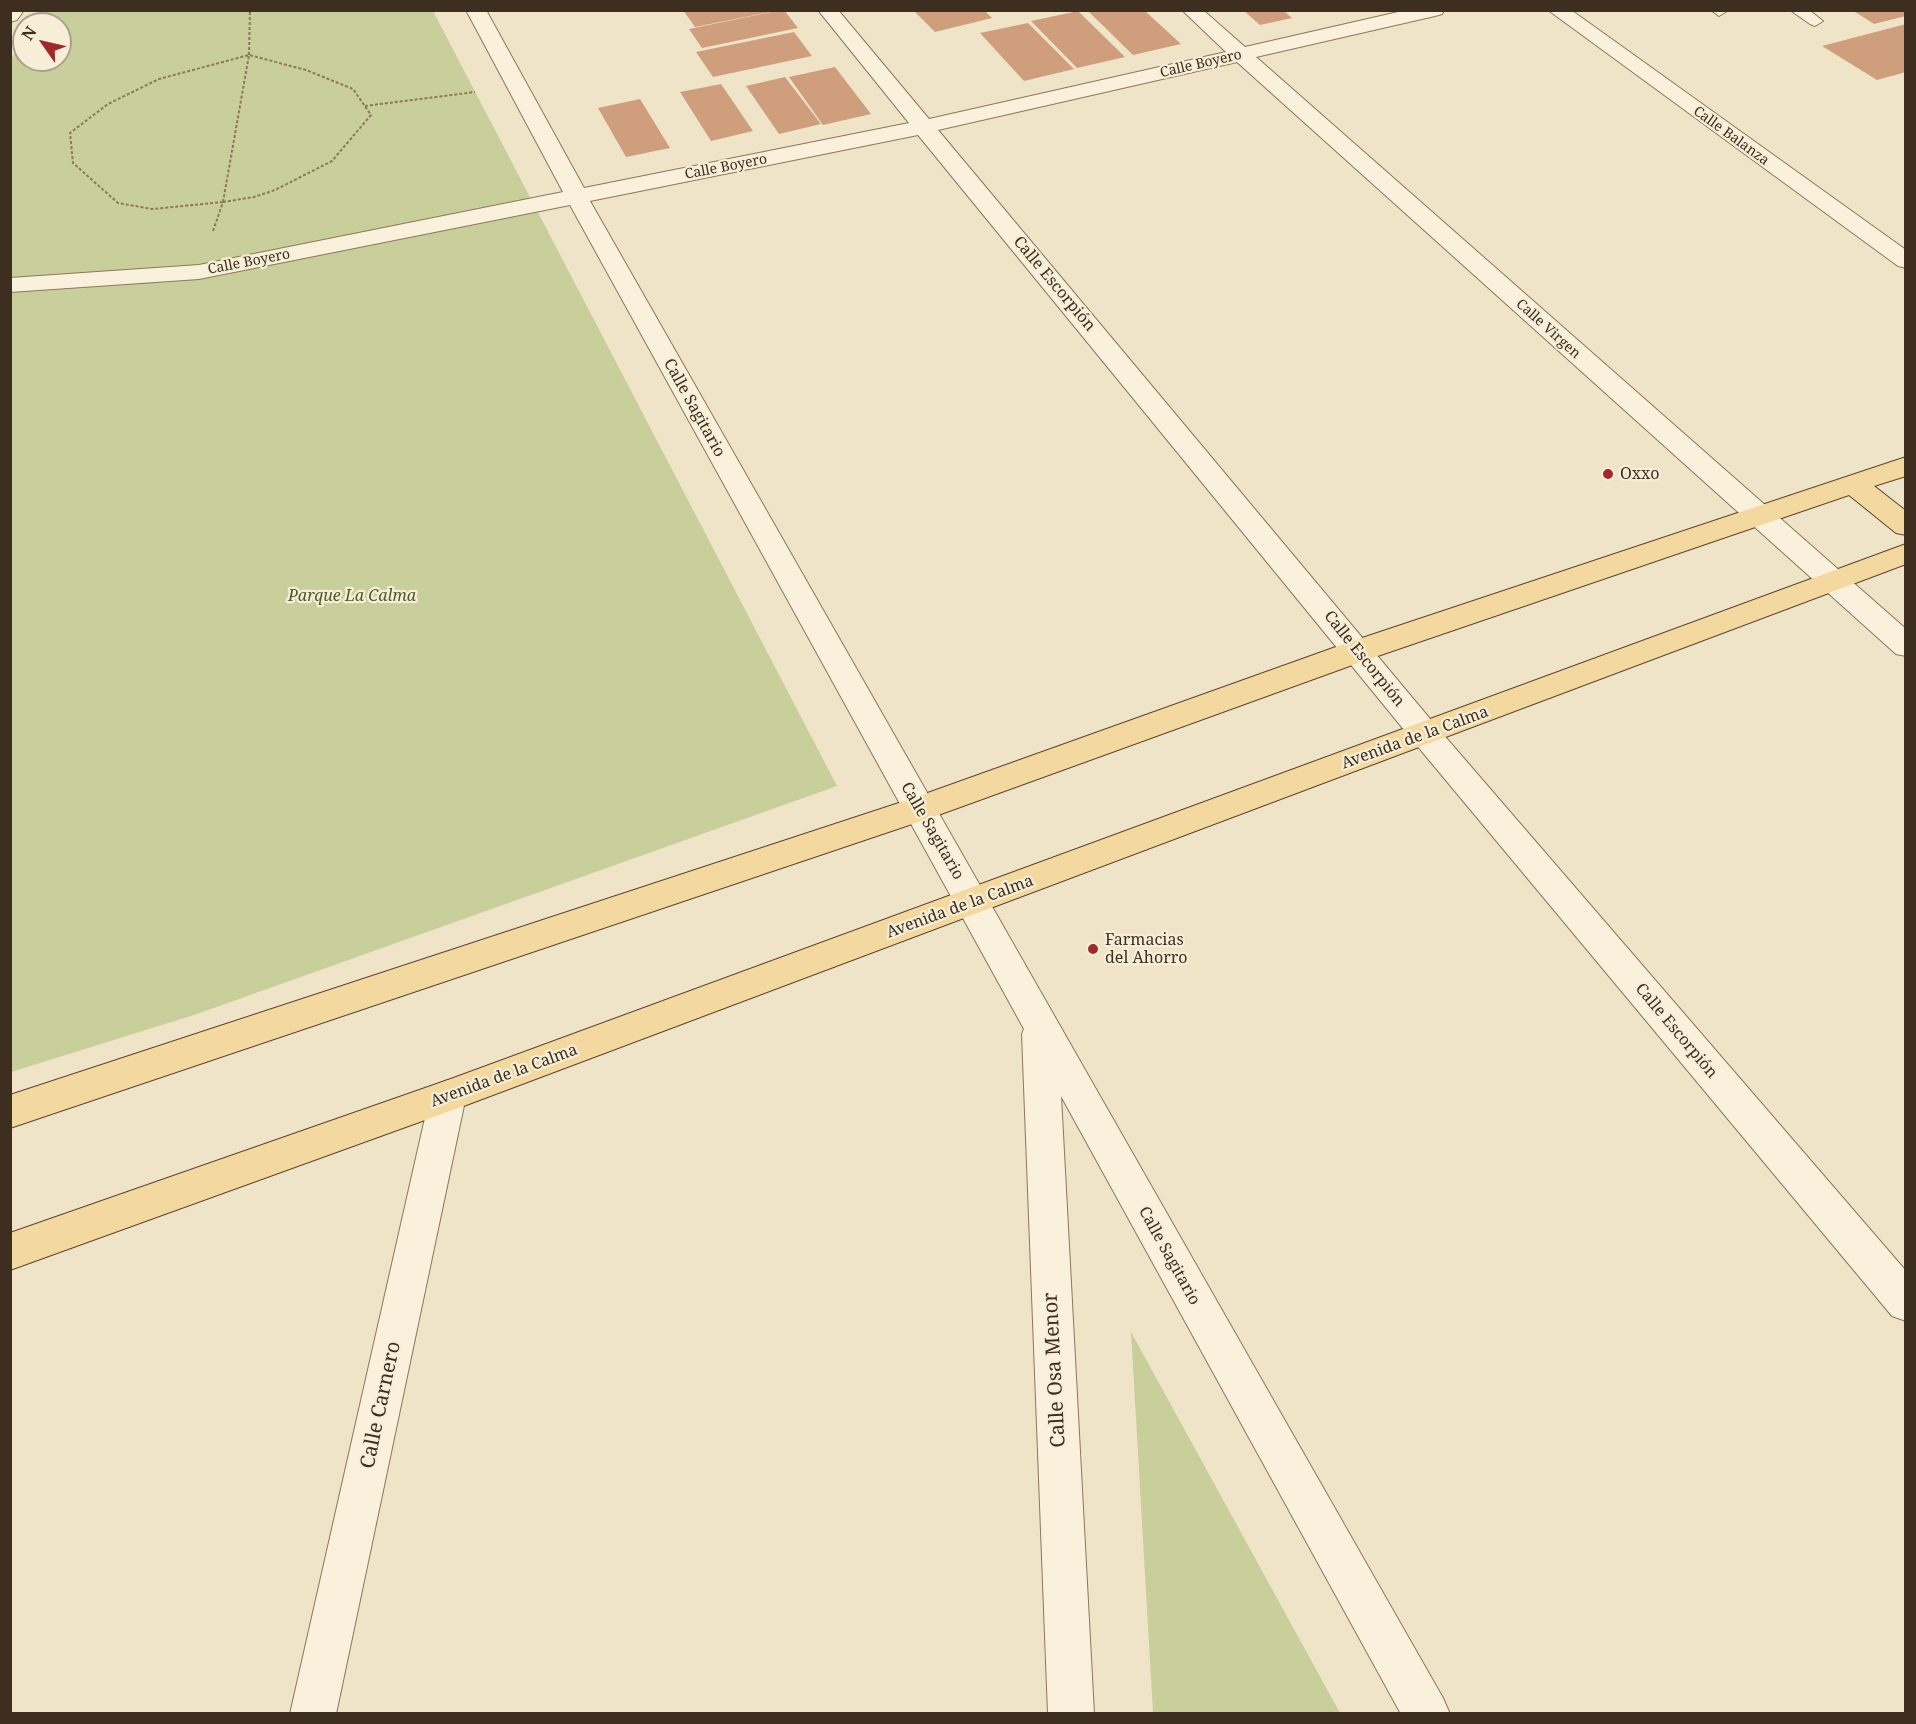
<!DOCTYPE html>
<html>
<head>
<meta charset="utf-8">
<style>
	body { margin:0 }
	#map { position:relative; width:1916px; height:1724px; overflow:hidden; background:#f0e4c8; font-family:"Noto Serif",serif }
	canvas { display:block }
	.frame { position:absolute; inset:0; border:12px solid #3d2e20; pointer-events:none }
	.north { position:absolute; left:12px; top:12px; width:60px; height:60px; box-sizing:border-box; background:#f7eed8; border:2px solid #ada18e; border-radius:50%; rotate:304deg; font-size:16px; font-weight:700; line-height:24px; text-align:center; color:#3d2e20 }
	.north::after { content:''; display:block; margin:auto; width:21px; height:27px; background:#9e2a2b; clip-path:polygon(50% 0,100% 100%,50% 72%,0 100%) }
</style>
</head>
<body>
<div id="map">
<canvas width="1916" height="1724"></canvas>
<div class="frame"></div>
<div class="north">N</div>
</div>
<script>
const c = document.querySelector('canvas').getContext('2d');
c.lineJoin = 'round';
function fillPath(path, color) { c.fillStyle = color; c.fill(path, 'evenodd'); }
const shape = rows => new Path2D(rows.map(r => 'M' + r).join(''));
function strokePath(path, color, width, dash) { c.strokeStyle = color; c.lineWidth = width; c.lineCap = dash ? 'butt' : 'round'; c.setLineDash(dash || []); c.stroke(path); }
function write(font, color, halo, rows, align = 'center') {
  c.font = font + ' "Noto Serif",serif'; c.lineWidth = 4.5; c.setLineDash([]); c.textBaseline = 'middle'; c.strokeStyle = halo; c.fillStyle = color; for (const [text, x, y, turn = 0] of rows) {
    c.save(); c.translate(x, y); c.rotate((+turn || 0) * Math.PI / 180); c.textAlign = isNaN(turn) ? turn : align; if (halo) c.strokeText(text, 0, 0); c.fillText(text, 0, 0); c.restore();
  }
}
fillPath(shape([
	[45,11,433,11,837,786,194,1015,11,1072,11,59,24,40,24,60,60,60,60,24,35,24],
	[1131,1332,1340,1713,1153,1713]
]), '#c9cf9b');
fillPath(shape([
	[683,10,770,10,770,12,695,27],
	[781,10,784,10,798,28,702,48,689,29],
	[920,10,984,10,992,18,935,32,915,12],
	[1087,10,1144,10,1181,44,1133,55],
	[1243,10,1283,10,1292,18,1260,25],
	[1852,10,1906,10,1906,16,1874,24],
	[1078,11,1125,57,1077,68,1031,21],
	[1028,23,1074,69,1024,81,980,33],
	[1906,24,1906,72,1877,80,1822,46],
	[794,32,812,56,713,77,696,52],
	[835,67,871,114,823,125,789,77],
	[785,77,821,124,779,134,746,86],
	[721,84,753,131,711,141,680,92],
	[640,99,670,148,626,157,598,108]
]), '#cf9f7d');
const service = shape([
	[1711,10,1726,10,1727,11,1719,16,1711,10],
	[1790,10,1809,10,1823,21,1815,26,1810,24,1790,10]
]);
const minor = shape([
	[10,10,24,10,17,20,10,22,10,10],
	[466,10,486,10,584,188,909,123,818,10,838,10,929,119,1226,52,1182,10,1203,10,1245,47,1407,10,1444,10,1442,14,1435,16,1256,57,1906,629,1906,656,1896,654,1237,62,938,130,1436,726,1906,1271,1906,1321,1892,1316,1414,742,918,135,590,201,1443,1698,1450,1714,1401,1714,1061,1096,1094,1714,1048,1714,1022,1034,1024,1029,570,205,199,279,10,292,10,278,199,265,563,192,466,10],
	[1548,10,1571,10,1906,250,1906,268,1898,266,1548,10],
	[448,1080,461,1085,466,1096,336,1714,290,1714,430,1096,435,1085,448,1080]
]);
const primary = shape([
	[1906,457,1906,476,1874,486,1906,511,1906,535,1896,533,1849,495,1369,659,930,818,10,1128,10,1095,908,800,1347,643,1906,457],
	[1906,544,1906,564,461,1107,10,1270,10,1233,448,1080,1906,544]
]);
strokePath(service, '#8d765c', 2);
strokePath(minor, '#8d765c', 2);
strokePath(primary, '#5b4430', 2);
strokePath(shape([
	[249,55,250,10],
	[365,106,475,92],
	[223,202,152,209,118,203,73,163,70,133,108,104,159,79,249,55],
	[223,202,249,55],
	[223,202,254,197,275,190,332,161,371,115,353,89,306,70,249,55],
	[213,231,223,202]
]), '#8d765c', 2, [3, 2]);
fillPath(service, '#faf1dc');
fillPath(minor, '#faf1dc');
fillPath(primary, '#f3d9a0');
for (const [x, y, r, color] of [
	[1608,474,6,"#9e2a2b"],
	[1093,949,6,"#9e2a2b"]
]) { const dot = new Path2D(); dot.arc(x, y, r, 0, 2 * Math.PI); c.fillStyle = color; c.fill(dot); strokePath(dot, '#f7eed8', 2); }
write('14px', '#3d2e20', '#f7eed8', [
	["Calle Boyero",1201,64,-13],
	["Calle Balanza",1731,136,36],
	["Calle Boyero",726,167,-11],
	["Calle Boyero",249,262,-11],
	["Calle Virgen",1548,329,42]
]);
write('16px', '#3d2e20', '#f7eed8', [
	["Calle Escorpión",1054,284,50],
	["Calle Sagitario",694,408,61],
	["Calle Escorpión",1364,659,51],
	["Avenida de la Calma",1415,738,-20],
	["Calle Sagitario",932,831,60],
	["Avenida de la Calma",960,907,-20],
	["Calle Escorpión",1676,1031,50],
	["Avenida de la Calma",504,1076,-20],
	["Calle Sagitario",1169,1256,61]
]);
write('16px', '#3d2e20', '#f7eed8', [
	["Oxxo",1620,474],
	["Farmacias",1105,940],
	["del Ahorro",1105,958]
], 'left');
write('italic 16px', '#4d5a26', '#f7eed8', [
	["Parque La Calma",352,596]
]);
write('20px', '#3d2e20', '#f7eed8', [
	["Calle Osa Menor",1055,1370,-93],
	["Calle Carnero",381,1405,-78]
]);
</script>
</body>
</html>
